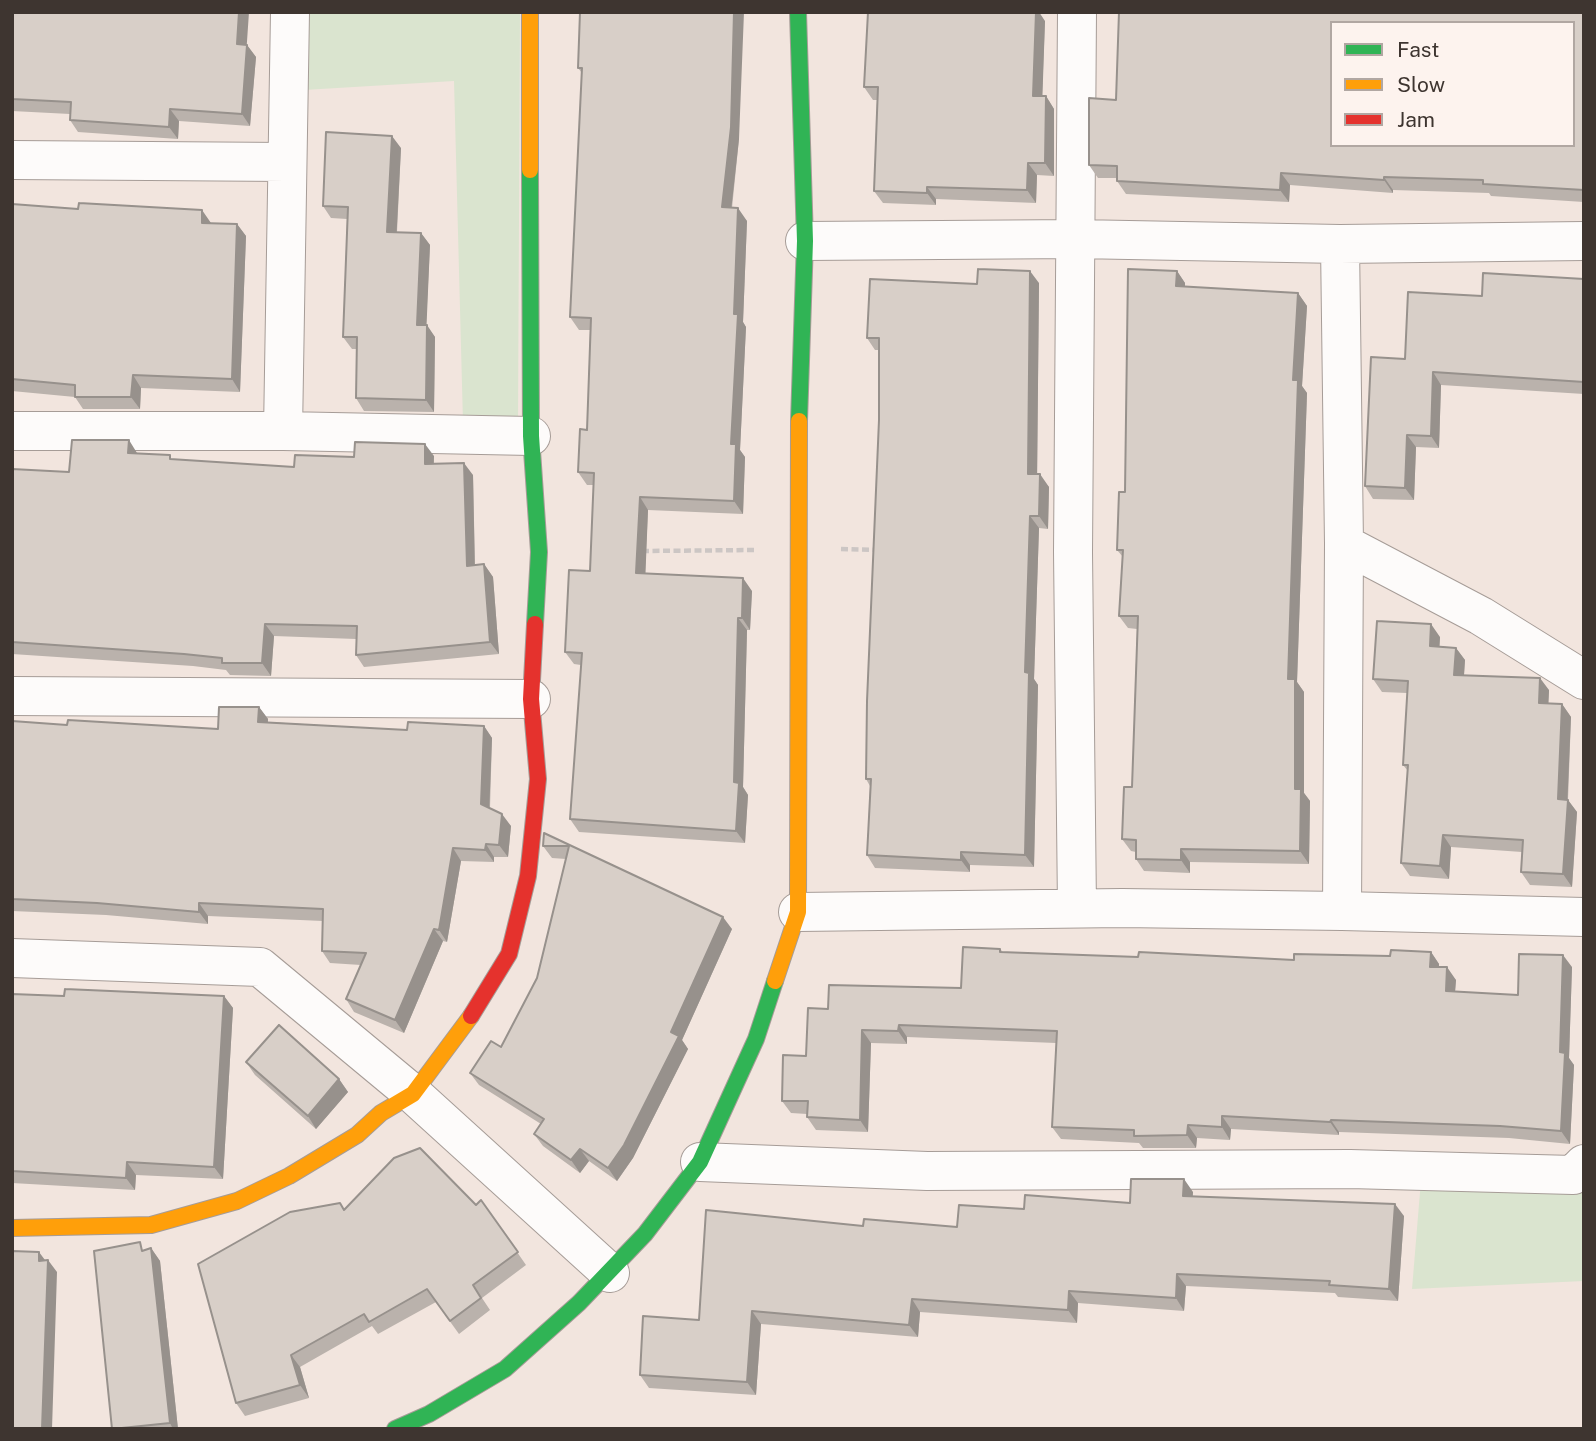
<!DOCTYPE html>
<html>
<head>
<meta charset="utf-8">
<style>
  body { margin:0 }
  #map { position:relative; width:1596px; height:1441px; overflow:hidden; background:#f2e5de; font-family:"Public Sans",sans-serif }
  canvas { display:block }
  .frame { position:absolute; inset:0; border:14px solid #3e3530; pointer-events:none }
  .legend { position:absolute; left:1330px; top:21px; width:245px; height:126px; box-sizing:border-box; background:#fdf3ee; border:2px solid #b1a7a2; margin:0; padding:9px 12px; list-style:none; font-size:21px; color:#3e3530 }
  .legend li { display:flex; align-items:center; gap:14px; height:35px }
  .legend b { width:35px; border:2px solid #b1a7a2 }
</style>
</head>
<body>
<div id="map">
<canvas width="1596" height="1441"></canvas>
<div class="frame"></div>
<ul class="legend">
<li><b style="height:9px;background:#30b455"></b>Fast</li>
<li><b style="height:9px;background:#ff9f0a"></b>Slow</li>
<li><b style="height:9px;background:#e5322d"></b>Jam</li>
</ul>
</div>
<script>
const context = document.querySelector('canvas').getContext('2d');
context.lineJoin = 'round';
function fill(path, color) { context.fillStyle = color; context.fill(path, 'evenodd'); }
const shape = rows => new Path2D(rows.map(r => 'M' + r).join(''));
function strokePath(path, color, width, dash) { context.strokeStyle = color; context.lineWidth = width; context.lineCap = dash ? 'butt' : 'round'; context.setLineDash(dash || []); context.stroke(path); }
fill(shape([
  [305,12,520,12,518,424,463,423,454,81,304,90],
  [1584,1177,1584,1281,1412,1289,1421,1180]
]), '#dae4cf');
const street = shape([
  [1077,12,1073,552,1077,908],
  [12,160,286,162],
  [805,241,1076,239,1340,244,1584,241],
  [1340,244,1344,544,1342,911,1584,917],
  [12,431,283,431,531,436],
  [283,431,290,12],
  [1344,544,1481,616,1584,680],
  [12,696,531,699],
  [798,912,1122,908,1342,911],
  [12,958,260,967,413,1094,610,1273],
  [700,1162,927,1171,1350,1169,1573,1175,1584,1164]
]);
const fast = shape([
  [798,12,805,241,799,421],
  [530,170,531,436,539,552,535,624],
  [395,1429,429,1414,505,1369,579,1303,645,1234,700,1162,756,1039,775,981]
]);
const slow = shape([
  [530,12,530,170],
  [775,981,798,912,799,421],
  [12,1228,151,1225,237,1201,289,1176,357,1135,381,1113,413,1094,471,1016]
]);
const jam = shape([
  [471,1016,509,954,528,876,538,779,531,699,535,624]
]);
strokePath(street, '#a69c97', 40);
strokePath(fast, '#a69c97', 18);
strokePath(slow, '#a69c97', 18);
strokePath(jam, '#a69c97', 18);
strokePath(shape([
  [841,549,878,550],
  [642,551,755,550]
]), '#ccc6c4', 4.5, [7, 3.5]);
strokePath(street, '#fdfbfa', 38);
strokePath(fast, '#30b455', 16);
strokePath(slow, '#ff9f0a', 16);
strokePath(jam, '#e5322d', 16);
fill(shape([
  [12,12,247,45,256,57,250,126,179,121,178,139,78,132,70,120,70,114,12,111],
  [580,12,739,139,732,208,747,221,743,322,746,327,740,450,745,457,743,514,648,510,645,573,752,591,750,630,747,630,743,787,748,795,745,843,579,832,570,819,581,665,574,664,565,652,590,571,594,485,587,485,578,472,587,430,590,330,579,330,570,317,582,73,578,68],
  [1584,12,1584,202,1491,196,1489,193,1393,190,1393,193,1290,185,1289,202,1126,194,1117,181,1117,178,1098,178,1089,165,1116,100],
  [1045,21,1042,96,1046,96,1054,109,1054,176,1037,175,1036,203,936,199,936,205,883,203,874,191,877,100,873,100,864,87],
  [401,148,397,232,421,233,430,245,426,325,435,337,434,412,364,411,356,398,357,349,352,349,343,337,347,219,331,218,323,206],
  [12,204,211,223,237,224,246,236,240,392,141,388,140,409,83,409,75,397,12,391],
  [1177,271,1185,283,1185,287,1298,293,1307,306,1302,386,1307,393,1297,682,1304,692,1304,793,1310,801,1309,864,1190,862,1190,873,1144,871,1136,859,1136,852,1131,851,1122,839,1132,787,1137,629,1128,628,1119,616,1123,557,1117,550,1125,492],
  [1584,279,1584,394,1441,385,1439,448,1416,447,1414,500,1373,499,1365,486,1405,359,1482,296],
  [1039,283,1037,474,1049,487,1048,529,1039,528,1034,679,1038,685,1034,867,970,865,970,872,875,868,867,855,870,786,866,779,879,420,879,350,875,350,867,338,977,284],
  [137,453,173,459,294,467,354,457,434,456,434,464,473,475,475,565,484,564,493,577,499,654,364,667,356,655,356,639,274,636,271,676,230,675,226,670,193,666,12,654,12,469,69,472],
  [1440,637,1439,646,1456,648,1465,660,1464,676,1549,690,1548,703,1562,704,1571,717,1568,800,1577,812,1572,887,1530,885,1521,872,1522,852,1451,847,1449,879,1410,876,1401,863,1408,771,1403,765,1407,693,1382,692,1373,679],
  [259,707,268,719,268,722,407,730,484,726,492,738,490,808,511,826,508,857,494,857,494,862,461,861,447,942,443,941,404,1033,354,1012,346,999,361,965,330,963,322,951,323,921,208,916,208,924,106,915,12,911,12,721,67,725,218,729],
  [544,833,732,929,682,1040,688,1049,633,1158,617,1181,589,1161,580,1173,543,1146,534,1134,541,1124,479,1085,470,1073,501,1047,537,978,566,859,552,858,543,846],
  [1000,949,1003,952,1138,957,1294,960,1390,956,1431,952,1439,964,1439,967,1456,980,1455,992,1518,995,1572,967,1569,1058,1574,1065,1570,1144,1509,1138,1339,1132,1339,1135,1231,1129,1230,1140,1197,1138,1196,1148,1143,1148,1139,1143,1061,1139,1052,1127,1056,1043,907,1037,907,1044,871,1043,868,1132,816,1130,807,1117,807,1114,791,1113,782,1101,806,1056,828,1009,961,988],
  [12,994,64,996,224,996,233,1008,223,1179,136,1175,135,1190,12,1183],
  [246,1062,339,1079,348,1092,316,1129,255,1075],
  [1193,1192,1192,1197,1404,1216,1398,1301,1338,1297,1335,1293,1186,1286,1184,1311,1078,1303,1077,1323,920,1312,918,1337,761,1324,756,1395,649,1388,640,1375,699,1320,863,1226,957,1227,1024,1209,1130,1203],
  [481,1200,526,1265,482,1298,490,1310,459,1334,436,1302,378,1334,372,1326,300,1367,309,1398,245,1416,236,1403,344,1209,476,1205],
  [151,1248,160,1261,178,1429,112,1429,145,1250]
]), '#bab2ac');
fill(shape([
  [239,12,249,12,246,56,237,44],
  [734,12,744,12,739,139,730,220,722,207],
  [1036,12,1039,12,1045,21,1042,108,1033,96],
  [247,45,256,57,250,126,242,114],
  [1046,96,1054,109,1054,176,1045,163],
  [170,109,179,121,178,139,169,127],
  [392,136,401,148,396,244,387,232],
  [1028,163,1037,175,1036,203,1027,190],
  [1281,173,1290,185,1289,202,1280,190],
  [1384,177,1393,190,1393,193,1384,180],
  [927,187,936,199,936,205,927,193],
  [738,208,747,221,743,322,746,327,740,450,745,457,743,514,734,501,731,444,734,314],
  [202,210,211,223,202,223],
  [237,224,246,236,240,392,232,379],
  [421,233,430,245,426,337,417,325],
  [1030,271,1039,283,1037,487,1028,474],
  [1177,271,1185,283,1185,299,1176,286],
  [1298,293,1307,306,1302,386,1307,393,1297,682,1304,692,1304,793,1310,801,1309,864,1300,851,1288,679,1293,380],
  [427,325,435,337,434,412,426,400],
  [1433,372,1441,385,1439,448,1431,436],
  [133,375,141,388,140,409,131,397],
  [1407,435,1416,447,1414,500,1405,488],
  [129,440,137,453,137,465,128,453],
  [425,444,434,456,433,476,425,464],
  [464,463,473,475,475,578,467,566],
  [1040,474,1049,487,1048,529,1039,516],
  [640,497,648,510,645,585,636,573],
  [1030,516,1039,528,1034,679,1038,685,1034,867,1025,855,1025,672],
  [484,564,493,577,499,654,490,642],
  [743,578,752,591,750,630,742,618],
  [738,618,747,630,743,787,748,795,745,843,736,831,734,782],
  [265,624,274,636,271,676,262,663],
  [1431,624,1440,637,1439,658,1430,646],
  [1456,648,1465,660,1463,688,1454,675],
  [1540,678,1549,690,1548,716,1539,703],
  [1562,704,1571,717,1567,810,1568,800,1577,812,1572,887,1563,874,1558,799],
  [259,707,268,719,267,734,258,722],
  [484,726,492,738,489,816,481,804],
  [502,814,511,826,508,857,499,845],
  [1443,835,1451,847,1449,879,1440,866],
  [486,844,494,857,494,862,485,850],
  [453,848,461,861,447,942,439,930],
  [1181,849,1190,862,1190,873,1181,860],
  [961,852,970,865,970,872,961,860],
  [199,903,208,916,208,924,199,912],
  [723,917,732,929,682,1040,688,1049,633,1158,617,1181,608,1168],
  [434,929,443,941,404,1033,395,1020],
  [1431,952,1439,964,1438,979,1430,967],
  [1563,955,1572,967,1569,1058,1574,1065,1570,1144,1561,1131,1560,1052],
  [1447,967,1456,980,1454,1004,1446,991],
  [224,996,233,1008,223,1179,214,1167],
  [899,1025,907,1037,907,1044,898,1031],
  [862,1030,871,1043,868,1132,860,1120],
  [339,1079,348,1092,316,1129,308,1116],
  [1222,1116,1231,1129,1230,1140,1222,1127],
  [1331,1120,1339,1132,1339,1135,1330,1122],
  [1188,1125,1197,1138,1196,1148,1187,1135],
  [580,1149,589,1161,580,1173,571,1160],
  [127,1162,136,1175,135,1190,126,1178],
  [1184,1179,1193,1192,1192,1209,1183,1196],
  [1395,1204,1404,1216,1398,1301,1389,1289],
  [151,1248,160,1261,178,1429,173,1429,170,1423],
  [39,1252,48,1264,48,1260,57,1272,52,1429,42,1429],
  [1177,1274,1186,1286,1184,1311,1176,1298],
  [1069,1291,1078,1303,1077,1323,1068,1310],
  [912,1299,920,1312,918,1337,909,1325],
  [752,1311,761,1324,756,1395,747,1382],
  [291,1355,300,1367,309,1398,300,1385]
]), '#97918c');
const building = shape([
  [12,12,239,12,237,44,247,45,242,114,170,109,169,127,70,120,71,102,12,99,12,12],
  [580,12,734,12,731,127,722,207,738,208,734,314,738,314,731,444,736,444,734,501,640,497,636,573,743,578,742,618,738,618,734,782,739,783,736,831,570,819,582,653,565,652,569,570,590,571,594,473,578,472,580,429,587,430,591,318,570,317,582,68,578,68,580,12],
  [868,12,1036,12,1033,96,1046,96,1045,163,1028,163,1027,190,927,187,927,193,874,191,878,87,864,87,868,12],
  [1119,12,1584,12,1584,190,1483,184,1483,180,1384,177,1384,180,1281,173,1280,190,1117,181,1117,166,1089,165,1089,98,1116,100,1119,12],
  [1332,23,1573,23,1573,145,1332,145,1332,23],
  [326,132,392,136,387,232,421,233,417,325,427,325,426,400,356,398,357,337,343,337,348,207,323,206,326,132],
  [79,203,202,210,202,223,237,224,232,379,133,375,131,397,75,397,75,385,12,379,12,204,78,209,79,203],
  [978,269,1030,271,1028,474,1040,474,1039,516,1030,516,1025,672,1029,673,1025,855,961,852,961,860,867,855,871,779,866,779,867,701,879,420,879,338,867,338,870,279,977,284,978,269],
  [1128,269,1177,271,1176,286,1298,293,1293,380,1298,380,1288,679,1295,679,1295,789,1301,789,1300,851,1181,849,1181,860,1136,859,1136,840,1122,839,1124,787,1132,787,1138,616,1119,616,1123,550,1117,550,1119,492,1125,492,1128,269],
  [1483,273,1584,279,1584,382,1433,372,1431,436,1407,435,1405,488,1365,486,1371,357,1405,359,1408,292,1482,296,1483,273],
  [72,440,129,440,128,453,170,455,170,459,294,467,295,455,354,457,355,442,425,444,425,464,464,463,467,566,484,564,490,642,356,655,357,626,265,624,262,663,222,663,222,658,184,654,12,642,12,469,69,472,72,440],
  [1377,621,1431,624,1430,646,1456,648,1454,675,1540,678,1539,703,1562,704,1558,799,1568,800,1563,874,1521,872,1523,840,1443,835,1440,866,1401,863,1408,765,1403,765,1408,681,1373,679,1377,621],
  [219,707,259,707,258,722,407,730,408,722,484,726,481,804,502,814,499,845,486,844,485,850,453,848,439,930,434,929,395,1020,346,999,366,953,322,951,323,909,199,903,199,912,97,903,12,899,12,721,67,725,68,720,218,729,219,707],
  [544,833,723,917,671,1032,679,1036,624,1145,608,1168,580,1149,571,1160,534,1134,544,1119,470,1073,491,1041,501,1047,537,978,569,846,543,846,544,833],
  [963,947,1000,949,1000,952,1138,957,1139,952,1294,960,1294,954,1390,956,1391,950,1431,952,1430,967,1447,967,1446,991,1518,995,1519,954,1563,955,1560,1052,1565,1053,1561,1131,1500,1126,1331,1120,1330,1122,1222,1116,1222,1127,1188,1125,1187,1135,1134,1136,1134,1130,1052,1127,1057,1031,899,1025,898,1031,862,1030,860,1120,807,1117,808,1101,782,1101,783,1055,806,1056,808,1008,828,1009,829,985,961,988,963,947],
  [65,989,224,996,214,1167,127,1162,126,1178,12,1171,12,994,64,996,65,989],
  [279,1025,339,1079,308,1116,246,1062,279,1025],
  [420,1148,476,1205,481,1200,518,1252,473,1285,481,1298,450,1321,427,1289,369,1322,364,1314,291,1355,300,1385,236,1403,198,1264,290,1212,340,1203,344,1210,394,1158,420,1148],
  [1131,1179,1184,1179,1183,1196,1395,1204,1389,1289,1329,1285,1330,1281,1177,1274,1176,1298,1069,1291,1068,1310,912,1299,909,1325,752,1311,747,1382,640,1375,643,1316,699,1320,706,1210,863,1226,864,1219,957,1227,959,1205,1024,1209,1025,1195,1130,1203,1131,1179],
  [140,1242,142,1251,151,1248,170,1423,112,1429,94,1251,140,1242],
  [12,1251,39,1252,39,1261,48,1260,42,1429,12,1429,12,1251]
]);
fill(building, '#d8cfc8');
strokePath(building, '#97918c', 2);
</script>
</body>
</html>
